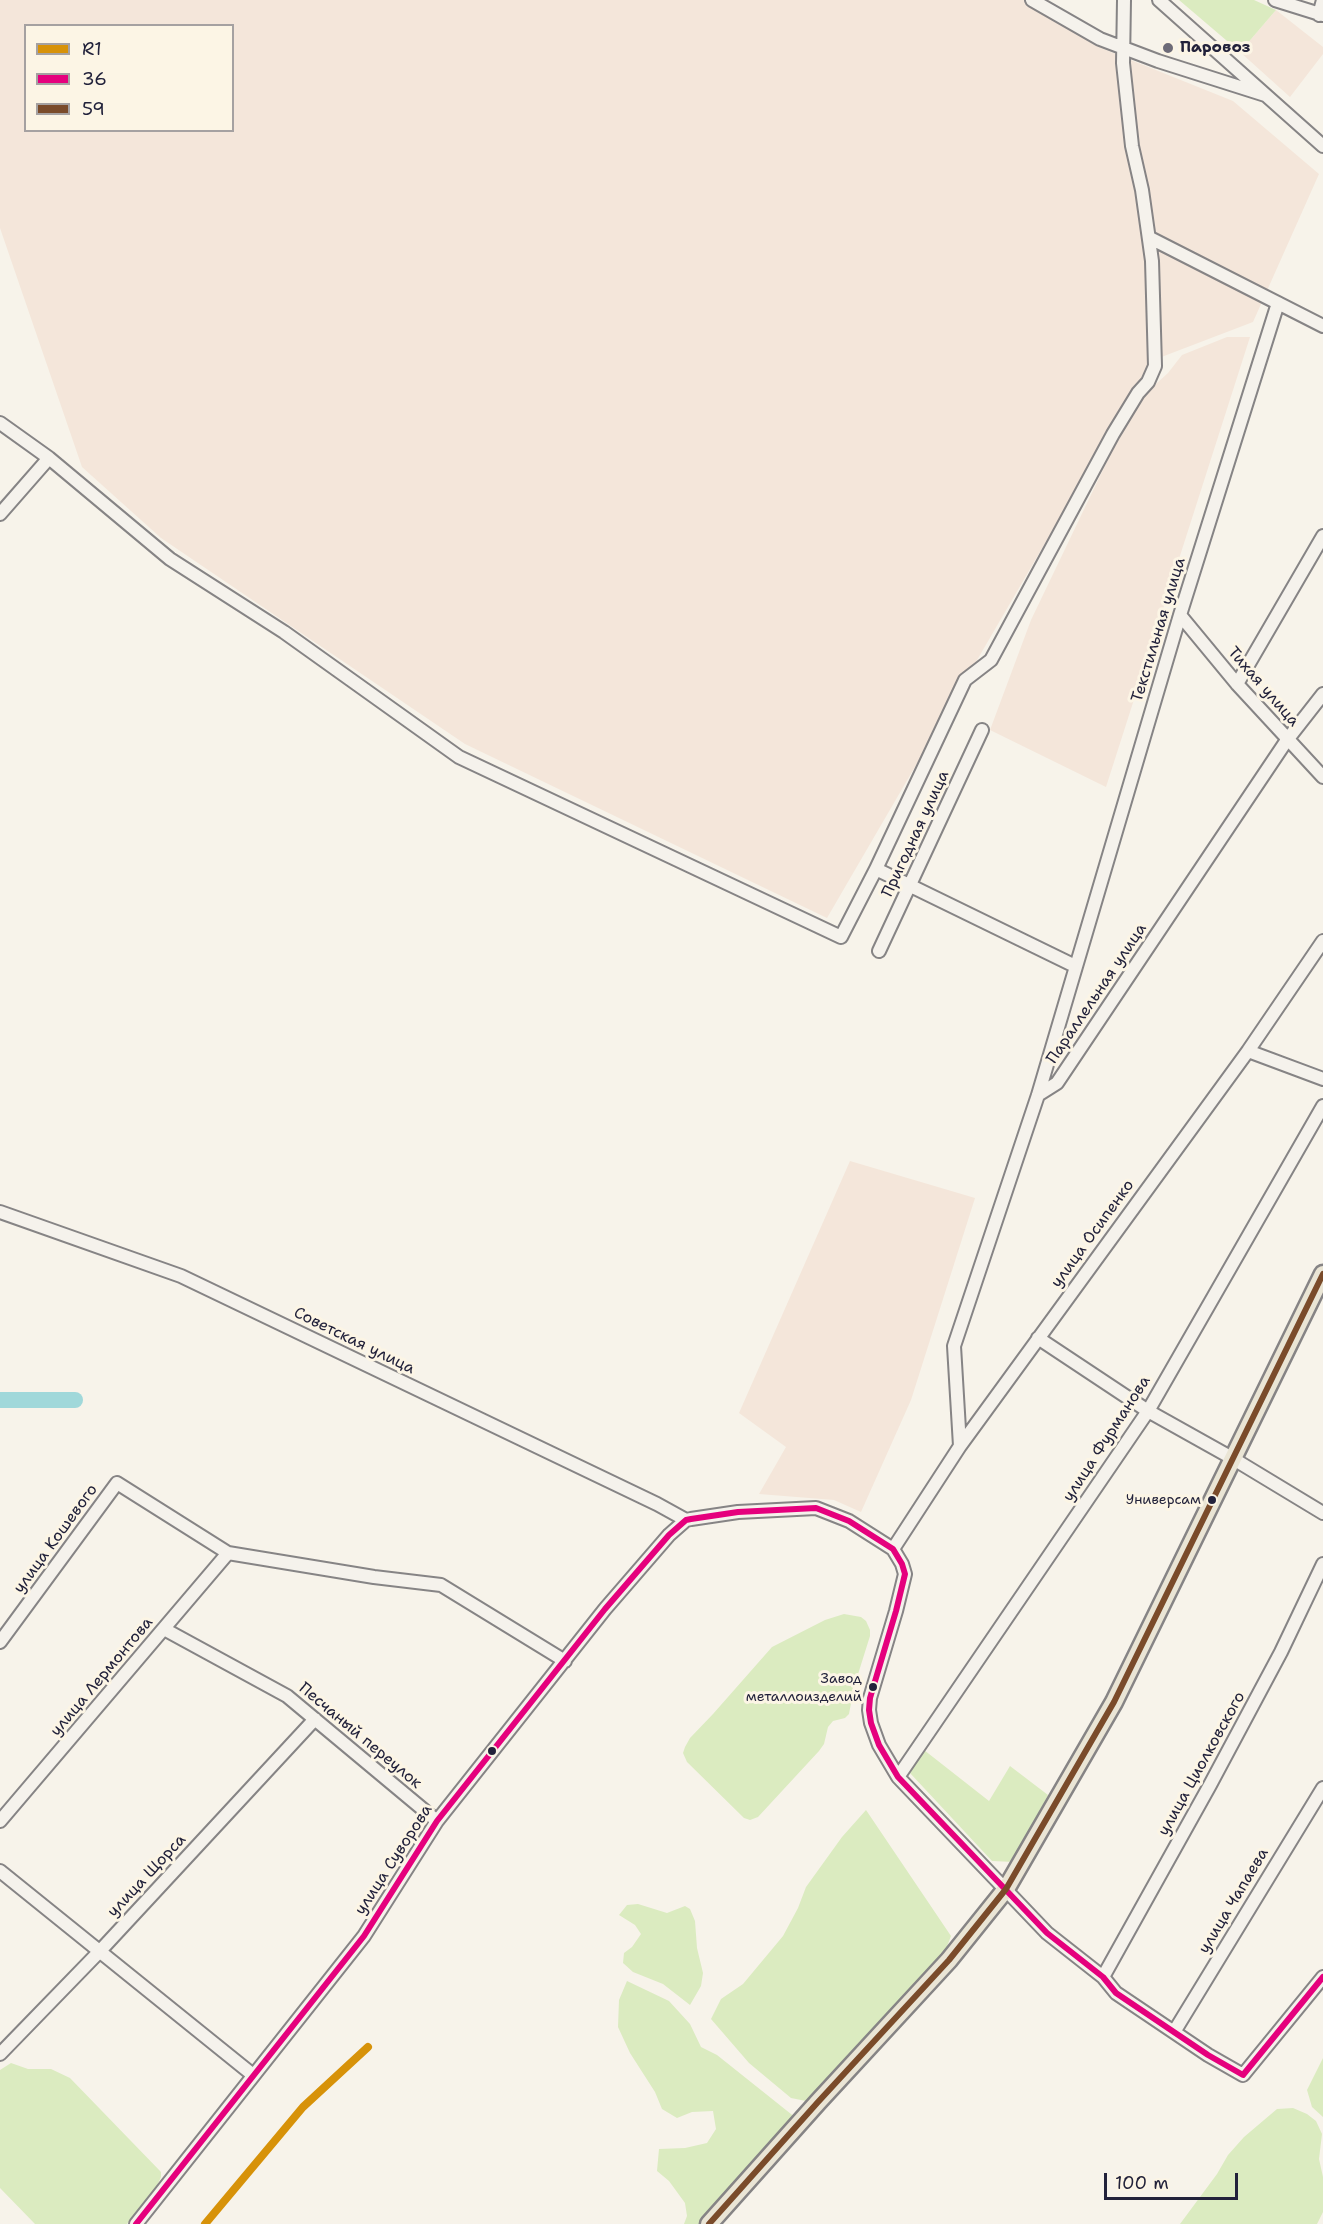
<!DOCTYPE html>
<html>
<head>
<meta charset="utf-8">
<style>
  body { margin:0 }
  #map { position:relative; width:1323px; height:2224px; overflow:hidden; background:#f7f3ea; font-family:"Shantell Sans",sans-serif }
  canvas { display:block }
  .legend { position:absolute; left:24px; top:24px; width:210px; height:108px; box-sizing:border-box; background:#fcf5e5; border:2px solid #a5a1a1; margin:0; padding:8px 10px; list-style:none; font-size:18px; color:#22223b }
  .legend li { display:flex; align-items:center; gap:12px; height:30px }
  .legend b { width:30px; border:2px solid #a5a1a1 }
  .scale { position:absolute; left:1104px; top:2173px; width:134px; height:27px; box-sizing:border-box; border:3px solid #22223b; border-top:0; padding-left:8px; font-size:18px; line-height:21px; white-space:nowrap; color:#22223b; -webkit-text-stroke:4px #fcf5e5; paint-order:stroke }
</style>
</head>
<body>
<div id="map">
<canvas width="1323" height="2224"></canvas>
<ul class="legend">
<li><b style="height:8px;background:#d79209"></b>R1</li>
<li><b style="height:8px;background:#e5007d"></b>36</li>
<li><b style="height:8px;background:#7a4b2a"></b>59</li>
</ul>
<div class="scale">100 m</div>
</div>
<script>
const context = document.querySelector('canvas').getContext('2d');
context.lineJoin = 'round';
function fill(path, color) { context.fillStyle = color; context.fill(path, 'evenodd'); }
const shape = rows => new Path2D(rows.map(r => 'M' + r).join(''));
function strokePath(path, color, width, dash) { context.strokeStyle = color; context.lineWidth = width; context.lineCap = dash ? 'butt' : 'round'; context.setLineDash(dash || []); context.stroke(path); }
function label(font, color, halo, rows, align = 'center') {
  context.font = font + ' "Shantell Sans",sans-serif'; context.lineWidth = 6; context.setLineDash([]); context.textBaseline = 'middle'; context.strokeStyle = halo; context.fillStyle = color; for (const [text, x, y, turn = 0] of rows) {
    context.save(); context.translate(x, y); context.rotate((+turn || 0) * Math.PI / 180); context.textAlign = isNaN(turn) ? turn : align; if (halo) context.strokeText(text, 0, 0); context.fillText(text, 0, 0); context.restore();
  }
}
fill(shape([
  [0,0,1026,0,1096,46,1233,101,1319,174,1253,322,1151,361,827,918,465,744,161,538,82,467,0,228],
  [26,26,232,26,232,130,26,130],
  [1276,10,1323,47,1323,54,1290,97,1240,52],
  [1227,337,1250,337,1106,787,990,730,1031,620,1135,403,1168,373,1182,355],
  [850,1161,975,1198,911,1400,861,1512,834,1500,759,1494,786,1447,739,1413]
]), '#f4e6da');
fill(shape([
  [1179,0,1254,0,1276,10,1240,52],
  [844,1614,861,1617,866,1621,870,1630,870,1636,854,1687,849,1714,845,1718,833,1721,828,1727,824,1744,819,1751,758,1817,750,1820,744,1818,687,1762,683,1753,685,1747,690,1738,713,1714,772,1647,825,1620],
  [924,1750,989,1801,1010,1766,1048,1795,1014,1862,992,1861,910,1773],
  [866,1810,951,1936,946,1949,811,2102,791,2098,749,2063,711,2019,721,1999,743,1984,783,1936,798,1908,806,1887,842,1837],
  [638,1904,667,1913,685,1906,690,1909,695,1921,697,1948,703,1973,701,1986,690,2005,663,1984,633,1972,623,1963,624,1953,632,1947,641,1934,635,1925,619,1915,627,1905],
  [627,1981,669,2001,690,2024,701,2047,717,2055,796,2118,703,2224,684,2224,687,2216,685,2203,669,2181,657,2171,659,2149,685,2148,707,2143,716,2129,713,2111,692,2112,677,2118,662,2109,655,2092,630,2053,618,2027,619,2000],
  [1323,2058,1323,2117,1312,2107,1307,2090],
  [11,2063,28,2069,51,2069,70,2078,161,2172,161,2177,156,2188,127,2224,35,2224,0,2188,0,2070],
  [1293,2108,1307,2114,1316,2121,1322,2134,1319,2159,1323,2177,1323,2212,1317,2224,1180,2224,1217,2174,1228,2155,1244,2137,1277,2109]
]), '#dbebc0');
strokePath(shape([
  [0,1400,75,1400]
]), '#a0d8da', 16);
const minor = shape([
  [1032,0,1100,39,1158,61,1265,95],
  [1159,0,1323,146],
  [1275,0,1323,15],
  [1319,15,1323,0],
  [1150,238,1323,326],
  [0,423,49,458,170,559,284,632,459,757,841,937,876,869,965,680,991,660,1113,434,1138,393,1148,382,1155,366,1152,261,1142,190,1132,146,1123,63,1124,0],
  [0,514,49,458],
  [1180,615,1237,684,1323,777],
  [1237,684,1323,536],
  [876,869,1075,966],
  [879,951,982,730],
  [1248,1051,1323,1079],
  [1038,1095,1057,1083,1287,740,1323,694],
  [0,1212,181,1276,657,1504,686,1520],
  [1038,1338,1148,1411,1232,1458,1323,1513],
  [960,1446,954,1346,1038,1095,1180,615,1278,303],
  [893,1549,960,1446,1248,1051,1323,941],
  [164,1629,287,1696,437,1821],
  [0,1642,117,1483,228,1553,374,1577,441,1585,565,1661],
  [898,1777,1148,1411,1323,1106],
  [0,1821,228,1553],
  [0,1871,253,2075],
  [1103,1977,1210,1785,1281,1652,1323,1564],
  [1174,2032,1323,1788],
  [0,2054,99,1952,315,1719],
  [136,2224,364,1936,437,1821,605,1609,669,1535,686,1520,691,1519,738,1512,816,1508,849,1521,893,1549,902,1564,905,1574,896,1611,870,1698,869,1710,871,1723,879,1745,898,1777,1047,1933,1103,1977,1116,1993,1208,2055,1243,2075,1323,1977]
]);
const major = shape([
  [709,2224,818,2102,949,1960,1006,1889,1114,1702,1323,1274]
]);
strokePath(minor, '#868485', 16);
strokePath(major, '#868485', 21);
strokePath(minor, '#f5f2ec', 12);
strokePath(major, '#eae5d5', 16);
strokePath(shape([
  [136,2224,364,1936,437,1821,605,1609,669,1535,686,1520,691,1519,738,1512,816,1508,849,1521,893,1549,902,1564,905,1574,896,1611,870,1698,869,1710,871,1723,879,1745,898,1777,1047,1933,1103,1977,1116,1993,1208,2055,1243,2075,1323,1977]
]), '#e5007d', 6);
strokePath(shape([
  [709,2224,818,2102,949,1960,1006,1889,1114,1702,1323,1274]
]), '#7a4b2a', 6);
strokePath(shape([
  [205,2224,303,2107,368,2047]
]), '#d79209', 8);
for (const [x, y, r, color] of [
  [1168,48,6,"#6d6b78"],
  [1212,1500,5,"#22223b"],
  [873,1687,5,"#22223b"],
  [492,1751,5,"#22223b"]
]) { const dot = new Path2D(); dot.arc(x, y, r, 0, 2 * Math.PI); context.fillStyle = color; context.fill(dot); strokePath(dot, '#fcf5e5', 2); }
label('14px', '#22223b', '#fcf5e5', [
  ["Универсам",1201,1500],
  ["Завод",862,1679],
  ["металлоизделий",862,1697]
], 'right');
label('bold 16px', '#22223b', '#fcf5e5', [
  ["Паровоз",1180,48]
], 'left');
label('16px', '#22223b', '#fcf5e5', [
  ["Текстильная улица",1159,630,-73],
  ["Тихая улица",1263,687,49],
  ["Пригодная улица",916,834,-65],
  ["Параллельная улица",1097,994,-56],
  ["улица Осипенко",1093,1234,-54],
  ["Советская улица",354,1341,26],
  ["улица Фурманова",1107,1439,-57],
  ["улица Кошевого",56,1539,-54],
  ["улица Лермонтова",102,1677,-50],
  ["Песчаный переулок",360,1736,40],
  ["улица Циолковского",1202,1764,-61],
  ["улица Суворова",394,1860,-57],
  ["улица Щорса",147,1876,-47],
  ["улица Чапаева",1234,1901,-59]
]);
</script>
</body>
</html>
